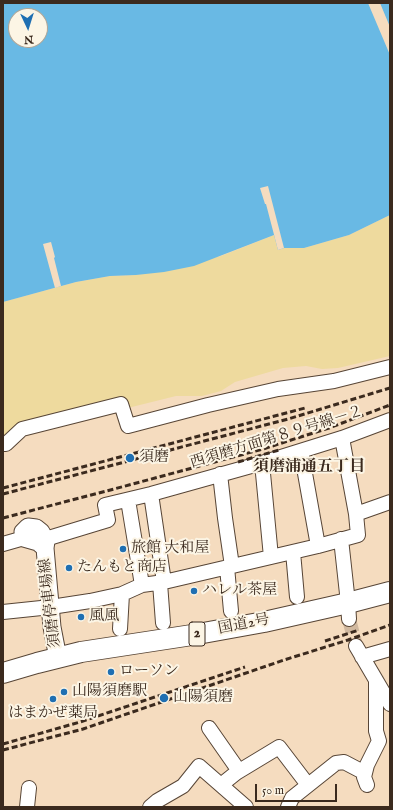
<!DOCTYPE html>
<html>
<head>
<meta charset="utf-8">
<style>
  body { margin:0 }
  #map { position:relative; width:393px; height:810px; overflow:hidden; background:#f5dcbf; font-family:"IM FELL English",serif }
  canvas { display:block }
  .frame { position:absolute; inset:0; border:4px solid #3b2a1e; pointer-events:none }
  .north { position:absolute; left:8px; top:8px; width:40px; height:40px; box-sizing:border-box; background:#fcf5e5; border:1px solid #afa495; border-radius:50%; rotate:176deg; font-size:11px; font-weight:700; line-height:16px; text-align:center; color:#3b2a1e }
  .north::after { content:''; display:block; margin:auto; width:14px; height:18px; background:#1f6fb2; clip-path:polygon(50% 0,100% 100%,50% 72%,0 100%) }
  .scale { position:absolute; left:255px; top:784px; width:82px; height:18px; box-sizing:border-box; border:2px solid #3b2a1e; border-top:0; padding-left:5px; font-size:12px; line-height:14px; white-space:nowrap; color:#3b2a1e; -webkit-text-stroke:3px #fcf5e5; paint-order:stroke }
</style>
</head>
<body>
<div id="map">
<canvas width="393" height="810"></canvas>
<div class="frame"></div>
<div class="north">N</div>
<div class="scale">50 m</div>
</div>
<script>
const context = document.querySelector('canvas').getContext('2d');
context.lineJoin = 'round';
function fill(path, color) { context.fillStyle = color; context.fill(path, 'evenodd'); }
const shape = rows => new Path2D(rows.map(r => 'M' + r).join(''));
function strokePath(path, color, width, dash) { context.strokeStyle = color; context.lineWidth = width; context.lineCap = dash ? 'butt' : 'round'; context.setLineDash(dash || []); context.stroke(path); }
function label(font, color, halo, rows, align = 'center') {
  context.font = font + ' "IM FELL English","Noto Serif JP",serif'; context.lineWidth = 4; context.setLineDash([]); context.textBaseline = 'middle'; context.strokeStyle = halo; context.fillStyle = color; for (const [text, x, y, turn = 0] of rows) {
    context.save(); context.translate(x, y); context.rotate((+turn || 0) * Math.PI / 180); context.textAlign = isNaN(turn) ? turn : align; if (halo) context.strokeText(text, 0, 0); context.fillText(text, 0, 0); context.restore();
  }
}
fill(shape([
  [390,215,390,356,338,368,322,369,306,366,283,368,235,382,221,391,202,396,176,396,3,439,3,302,76,282,110,276,136,275,221,256,274,235,284,248,304,248,349,235]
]), '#eeda9e');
fill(shape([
  [3,3,390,3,390,215,349,235,304,248,284,248,278,250,274,235,194,266,164,272,136,275,110,276,76,282,3,302],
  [16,16,40,16,40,40,16,40]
]), '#69b9e4');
fill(shape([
  [368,3,380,3,390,27,390,55],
  [268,186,284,248,278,250,266,204,265,204,260,188],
  [51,242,55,257,54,258,61,286,55,288,43,244]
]), '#f5dcbf');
strokePath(shape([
  [349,619,356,646]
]), '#d0b89f', 14, [14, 7]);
const minor = shape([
  [342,438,356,514],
  [3,444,6,444,22,429,121,404,128,426,208,405,278,389,334,381,390,367],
  [301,451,318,546],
  [262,463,271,557],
  [220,474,225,518,232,566],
  [151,494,164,582],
  [128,500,142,585],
  [52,537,108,520,105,505,151,494,262,463,342,438,390,420],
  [341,539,348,603,349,619],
  [3,544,24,538],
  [293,552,297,597],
  [227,567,231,611],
  [160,583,163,623],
  [3,612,51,607,90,601,122,594,142,585,164,582,318,546,358,535,356,514,390,502],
  [120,629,122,594],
  [356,646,390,704],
  [362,657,390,649],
  [209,728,239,771],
  [221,785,236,773,279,747,308,785],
  [367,785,364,777,367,765,379,741,376,731,376,680],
  [27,807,29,788],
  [150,807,157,801,183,786,199,766,246,807],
  [288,807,292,798,336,763,344,762,365,773]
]);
const major = shape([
  [45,548,38,542,24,538,23,532,28,527,36,528,41,532,46,541,45,548,52,627,58,658]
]);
const highway = shape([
  [3,673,37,663,81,652,192,635,264,622,348,603,390,592]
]);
strokePath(minor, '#574536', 16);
strokePath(major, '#574536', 19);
strokePath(highway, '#574536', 22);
strokePath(minor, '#fff', 14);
strokePath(major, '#fff', 17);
strokePath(highway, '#fff', 20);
strokePath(shape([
  [238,462,279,450],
  [3,488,305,408],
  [3,494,288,419,390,388],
  [3,518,114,489,263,449,329,428,390,405],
  [325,641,359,630],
  [3,744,80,722,245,667],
  [3,750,83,729,284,660,348,640,390,625]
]), '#3b2a1e', 3, [6, 3]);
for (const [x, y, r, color] of [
  [130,458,5,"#1f6fb2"],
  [123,549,4,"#1f6fb2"],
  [69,568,4,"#1f6fb2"],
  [194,591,4,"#1f6fb2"],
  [81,617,4,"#1f6fb2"],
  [111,672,4,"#1f6fb2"],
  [64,692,4,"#1f6fb2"],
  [164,698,5,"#1f6fb2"],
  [53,699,4,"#1f6fb2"]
]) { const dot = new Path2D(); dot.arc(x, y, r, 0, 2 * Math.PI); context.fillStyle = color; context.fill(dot); strokePath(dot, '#fcf5e5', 1.5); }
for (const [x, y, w] of [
  [197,634,16]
]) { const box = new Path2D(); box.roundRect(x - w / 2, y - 12, w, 24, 3); context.fillStyle = '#fcf5e5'; context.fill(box); strokePath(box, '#3b2a1e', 1); }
label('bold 14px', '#3b2a1e', null, [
  ["2",197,634]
]);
label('15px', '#3b2a1e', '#fcf5e5', [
  ["西須磨方面第８９号線－２",277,438,-17],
  ["須磨停車場線",51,603,-97],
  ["国道2号",244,625,-11]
]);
label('15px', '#3b2a1e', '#fcf5e5', [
  ["須磨",139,458],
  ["旅館 大和屋",131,549],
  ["たんもと商店",77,568],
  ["ハレル茶屋",202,591],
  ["風風",89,617],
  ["ローソン",119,672],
  ["山陽須磨駅",72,692],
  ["山陽須磨",173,698],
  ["はまかぜ薬局",53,714,"center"]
], 'left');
label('bold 16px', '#3b2a1e', '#fcf5e5', [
  ["須磨浦通五丁目",309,468]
]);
</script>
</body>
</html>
